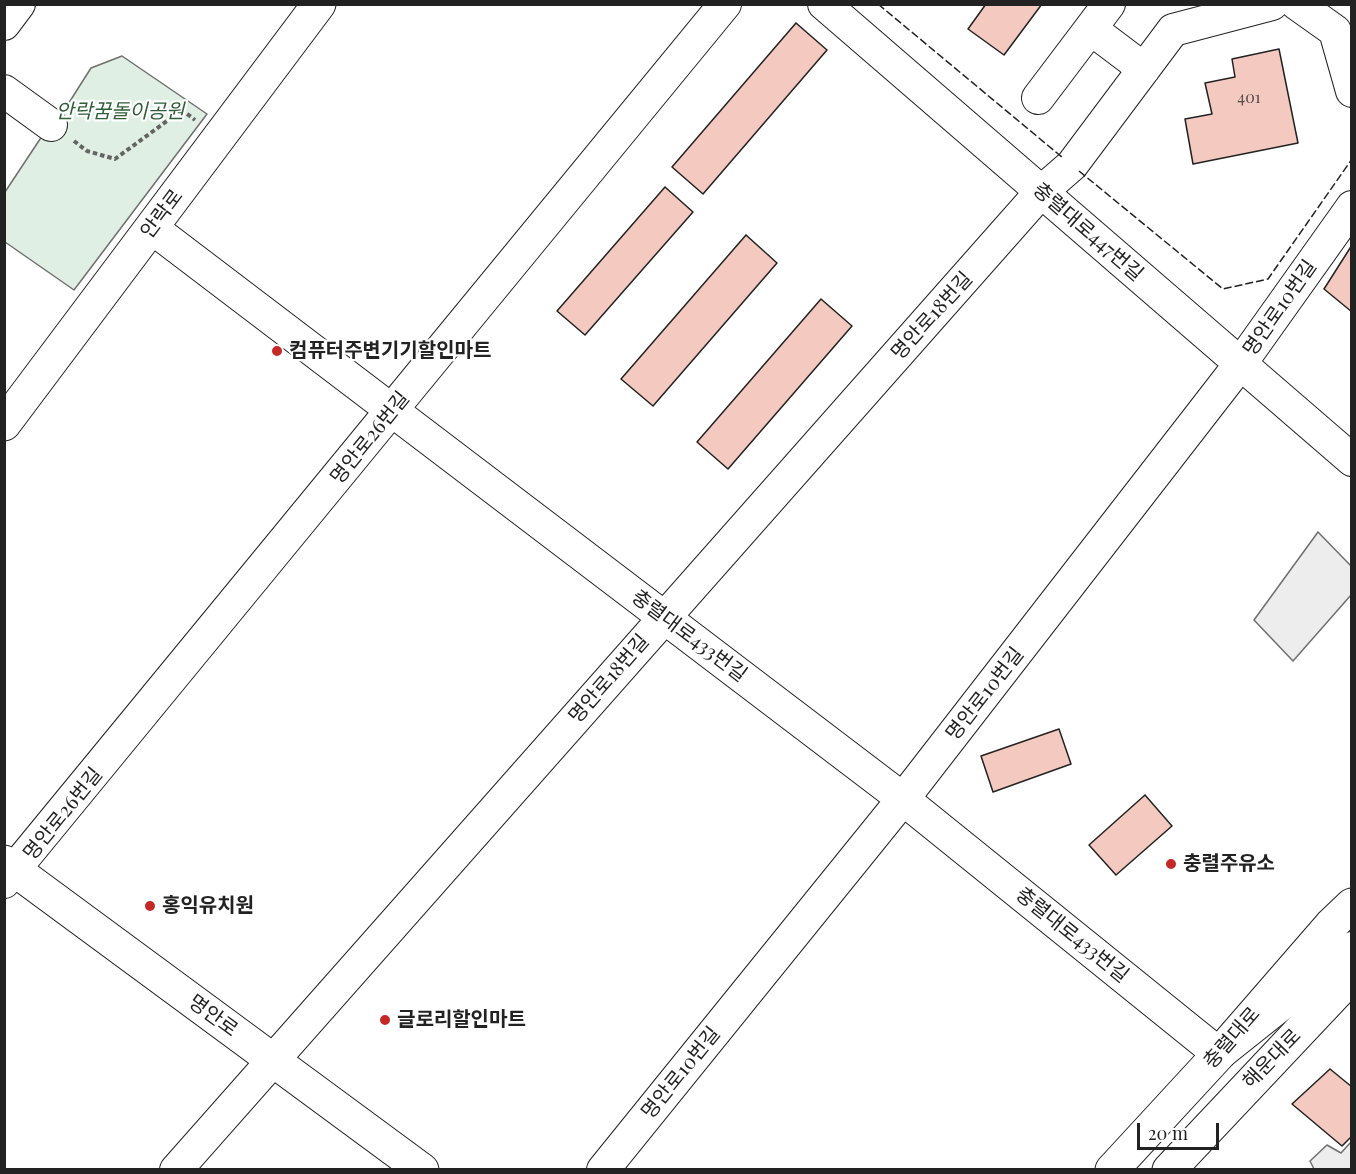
<!DOCTYPE html>
<html>
<head>
<meta charset="utf-8">
<style>
  body { margin:0 }
  #map { position:relative; width:1356px; height:1174px; overflow:hidden; background:#fff; font-family:"Playfair Display",serif }
  canvas { display:block }
  .frame { position:absolute; inset:0; border:6px solid #222; pointer-events:none }
  .scale { position:absolute; left:1137px; top:1123px; width:82px; height:27px; box-sizing:border-box; border:3px solid #222; border-top:0; padding-left:8px; font-size:18px; line-height:21px; white-space:nowrap; color:#222; -webkit-text-stroke:4px #fff; paint-order:stroke }
</style>
</head>
<body>
<div id="map">
<canvas width="1356" height="1174"></canvas>
<div class="frame"></div>
<div class="scale">20 m</div>
</div>
<script>
const context = document.querySelector('canvas').getContext('2d');
context.lineJoin = 'round';
function fill(path, color) { context.fillStyle = color; context.fill(path, 'evenodd'); }
const shape = rows => new Path2D(rows.map(r => 'M' + r).join(''));
function strokePath(path, color, width, dash) { context.strokeStyle = color; context.lineWidth = width; context.lineCap = dash ? 'butt' : 'round'; context.setLineDash(dash || []); context.stroke(path); }
function label(font, color, halo, rows, align = 'center') {
  context.font = font + ' "Playfair Display","Noto Sans KR",serif'; context.lineWidth = 4.5; context.setLineDash([]); context.textBaseline = 'middle'; context.strokeStyle = halo; context.fillStyle = color; for (const [text, x, y, turn = 0] of rows) {
    context.save(); context.translate(x, y); context.rotate((+turn || 0) * Math.PI / 180); context.textAlign = isNaN(turn) ? turn : align; if (halo) context.strokeText(text, 0, 0); context.fillText(text, 0, 0); context.restore();
  }
}
const green = shape([
  [122,56,207,114,74,290,5,242,5,192,48,127,58,120,91,68,122,56]
]);
fill(green, '#e0efe3');
strokePath(green, '#6f6f6f', 1.5);
const parking = shape([
  [1318,532,1351,566,1351,595,1293,661,1254,620,1318,532],
  [1351,1142,1351,1169,1314,1169,1310,1161,1327,1145,1341,1153,1351,1142]
]);
fill(parking, '#ededed');
strokePath(parking, '#6f6f6f', 1.5);
const building = shape([
  [986,4,1042,4,1004,55,968,29,986,4],
  [796,23,827,50,703,194,672,167,796,23],
  [1279,49,1298,143,1193,164,1185,119,1212,114,1205,83,1235,77,1232,59,1279,49],
  [665,187,693,212,585,335,557,311,665,187],
  [746,235,777,263,653,406,621,379,746,235],
  [1352,245,1352,312,1324,289,1352,245],
  [821,299,852,326,728,469,697,442,821,299],
  [1059,729,1071,764,993,792,981,756,1059,729],
  [1145,795,1172,826,1116,875,1089,845,1145,795],
  [1330,1069,1352,1087,1352,1136,1342,1146,1292,1104,1330,1069]
]);
fill(building, '#f3c9c0');
strokePath(building, '#222', 1.5);
const minor = shape([
  [824,4,1352,460],
  [1297,4,1335,31,1352,91],
  [4,24,19,4],
  [1091,29,1144,69],
  [4,91,51,125],
  [1038,98,1109,4],
  [152,228,903,799,1219,1054,1352,948],
  [4,882,725,4],
  [176,1170,1041,192,1072,165,1173,30,1272,4],
  [603,1170,903,799,1241,363,1352,207]
]);
const major = shape([
  [4,424,319,4],
  [4,862,422,1170],
  [1112,1170,1219,1054,1331,925,1352,905],
  [1169,1170,1352,976]
]);
strokePath(minor, '#222', 34);
strokePath(major, '#222', 35);
strokePath(shape([
  [74,141,87,151,115,159,182,110,195,120]
]), '#646464', 4, [4.5, 3]);
strokePath(minor, '#fff', 32);
strokePath(major, '#fff', 33);
strokePath(shape([
  [878,4,1063,158],
  [1079,171,1223,289,1268,279,1352,159]
]), '#222', 1.5, [8, 3]);
for (const [x, y, r, color] of [
  [277,351,6,"#c62828"],
  [1171,864,6,"#c62828"],
  [150,906,6,"#c62828"],
  [385,1020,6,"#c62828"]
]) { const dot = new Path2D(); dot.arc(x, y, r, 0, 2 * Math.PI); context.fillStyle = color; context.fill(dot); strokePath(dot, '#fff', 2); }
label('16px', '#564c4a', null, [
  ["401",1249,98]
]);
label('italic 20px', '#2f5e38', '#fff', [
  ["안락꿈돌이공원",120,112]
]);
label('20px', '#222', '#fff', [
  ["안락로",162,214,-53],
  ["충렬대로447번길",1088,232,41],
  ["명안로10번길",1280,308,-55],
  ["명안로18번길",932,316,-48],
  ["명안로26번길",370,438,-51],
  ["충렬대로433번길",689,636,37],
  ["명안로18번길",609,679,-49],
  ["명안로10번길",985,694,-52],
  ["명안로26번길",63,814,-51],
  ["충렬대로433번길",1072,935,39],
  ["명안로",213,1016,36],
  ["충렬대로",1232,1038,-49],
  ["해운대로",1272,1059,-46],
  ["명안로10번길",681,1073,-51]
]);
label('bold 20px', '#222', '#fff', [
  ["컴퓨터주변기기할인마트",289,351],
  ["충렬주유소",1183,864],
  ["홍익유치원",162,906],
  ["글로리할인마트",397,1020]
], 'left');
</script>
</body>
</html>
